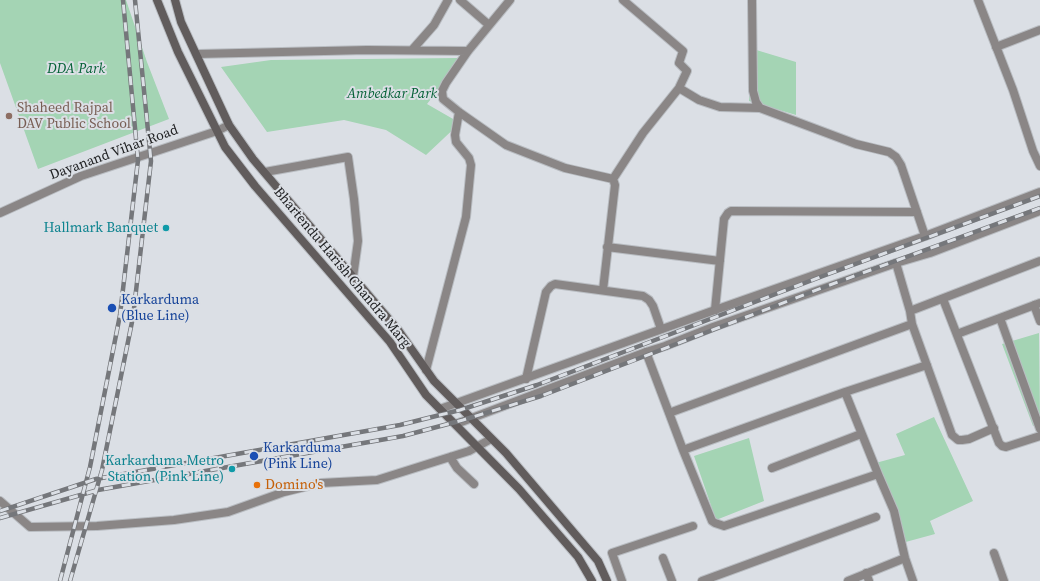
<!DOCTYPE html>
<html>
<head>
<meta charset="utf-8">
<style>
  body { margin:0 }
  canvas { display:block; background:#dbdfe5 }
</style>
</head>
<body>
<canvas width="1040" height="581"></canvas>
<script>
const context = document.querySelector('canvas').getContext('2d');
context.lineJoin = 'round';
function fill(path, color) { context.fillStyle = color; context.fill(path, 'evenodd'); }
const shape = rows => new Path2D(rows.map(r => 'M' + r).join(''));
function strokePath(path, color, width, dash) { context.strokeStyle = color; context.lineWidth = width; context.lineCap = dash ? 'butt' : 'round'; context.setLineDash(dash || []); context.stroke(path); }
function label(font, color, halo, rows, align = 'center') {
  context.font = font + ' "Source Serif 4",serif'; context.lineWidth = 4; context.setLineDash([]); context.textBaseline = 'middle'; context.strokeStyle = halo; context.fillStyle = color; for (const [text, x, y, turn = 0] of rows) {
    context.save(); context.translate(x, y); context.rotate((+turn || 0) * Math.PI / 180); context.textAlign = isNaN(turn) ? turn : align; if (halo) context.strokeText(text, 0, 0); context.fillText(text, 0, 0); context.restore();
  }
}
fill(shape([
  [0,0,126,0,147,62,169,119,38,169,0,63],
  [753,49,796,62,796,115,749,101],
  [458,58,460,62,427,104,460,123,426,155,386,130,344,120,267,132,221,67,271,60],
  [1039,333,1040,423,1033,426,1002,344],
  [934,417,973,501,930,521,935,534,902,543,872,464,905,455,896,434],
  [749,438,764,501,716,520,694,456]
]), '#a4d4b4');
const minor = shape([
  [460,0,489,25],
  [510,0,468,51,446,83,442,91,443,99,459,112,506,145,565,168,613,179,615,185,603,290],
  [752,0,753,91,756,102,760,108,856,144,889,152,896,157,901,165,925,236],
  [996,47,1040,30],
  [412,50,434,25,448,0],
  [197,54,367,50,468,51],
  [679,88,699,100,720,107,760,108],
  [265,172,348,157,354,199,358,241,353,277],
  [613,179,643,133,679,88,687,71,679,63,683,51,623,0],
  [0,213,81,176,217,131,229,125],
  [607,247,720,261],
  [896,263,910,311,912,324,952,435,958,440,962,440,969,439,994,428],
  [943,299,999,443,1002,446,1006,447,1040,436],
  [1034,305,1040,321],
  [715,310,724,219,728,213,731,211,917,212],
  [910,311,1040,261],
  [1000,318,1040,429],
  [957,334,1040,303],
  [646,352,683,450,712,521,715,523,724,526,878,474,845,392],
  [426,370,466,217,471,165,469,158,456,142,455,135,459,112],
  [526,379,546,292,551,286,555,284,643,296,649,300,653,306,661,329],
  [669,413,912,324],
  [683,450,845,392,927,365],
  [450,457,457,468,474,484],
  [772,468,861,434],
  [878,474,894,511,905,558,913,581],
  [0,501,30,527,97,526,174,520,228,512,284,492,321,483,377,480,469,451,491,439],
  [994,553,1004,581],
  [663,558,672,581],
  [866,573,869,581],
  [622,581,612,553,693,526],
  [702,581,876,517],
  [848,581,905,558]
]);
const tertiary = shape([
  [978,0,1013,90,1033,151,1040,166],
  [440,409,715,310,925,236,1040,192],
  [456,424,646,352,665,346,713,327,896,263,930,253,1040,211]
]);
const secondary = shape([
  [157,0,178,52,225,147,255,186,390,342,426,395,519,489,578,557,592,581],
  [175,0,181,22,229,125,253,159,398,330,434,381,506,453,598,561,607,581]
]);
strokePath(minor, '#b9bdc2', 10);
strokePath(tertiary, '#b9bdc2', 10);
strokePath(secondary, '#b9bdc2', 10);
strokePath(minor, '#8a8686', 8);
strokePath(tertiary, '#8a8686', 8);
strokePath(secondary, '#615c5c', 8);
const rail = shape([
  [0,511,96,479,400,425,460,410,537,385,823,276,1040,196],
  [0,518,98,490,403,436,463,420,541,396,827,286,1040,208],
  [60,581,90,467,120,315,138,160,123,0],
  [70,581,102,470,133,317,151,161,135,0]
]);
strokePath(rail, '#75777b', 4.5);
strokePath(rail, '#dbdfe5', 3, [9]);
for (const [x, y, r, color] of [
  [9,116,4,"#8d6e63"],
  [166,228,4,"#0f9aa8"],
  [112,308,5,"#1a4fb4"],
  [254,456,5,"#1a4fb4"],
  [232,469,4,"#0f9aa8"],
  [257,485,4,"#e8710a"]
]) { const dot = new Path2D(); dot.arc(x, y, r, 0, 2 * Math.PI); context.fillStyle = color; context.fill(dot); strokePath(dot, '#dbdfe5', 1.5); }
label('italic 14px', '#046136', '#dbdfe5', [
  ["DDA Park",76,69],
  ["Ambedkar Park",392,94]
]);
label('14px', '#785e54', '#dbdfe5', [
  ["Shaheed Rajpal",17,108],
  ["DAV Public School",17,124]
], 'left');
label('14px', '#202123', '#dbdfe5', [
  ["Dayanand Vihar Road",114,153,-20],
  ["Bhartendu Harish Chandra Marg",342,268,50]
]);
label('14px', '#0d838f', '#dbdfe5', [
  ["Hallmark Banquet",158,228],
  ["Karkarduma Metro",224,461],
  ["Station (Pink Line)",224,477]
], 'right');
label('14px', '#164399', '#dbdfe5', [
  ["Karkarduma",121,300],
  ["(Blue Line)",121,316],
  ["Karkarduma",263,448],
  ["(Pink Line)",263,464]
], 'left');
label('14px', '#c56008', '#dbdfe5', [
  ["Domino's",265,485]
], 'left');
</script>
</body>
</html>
